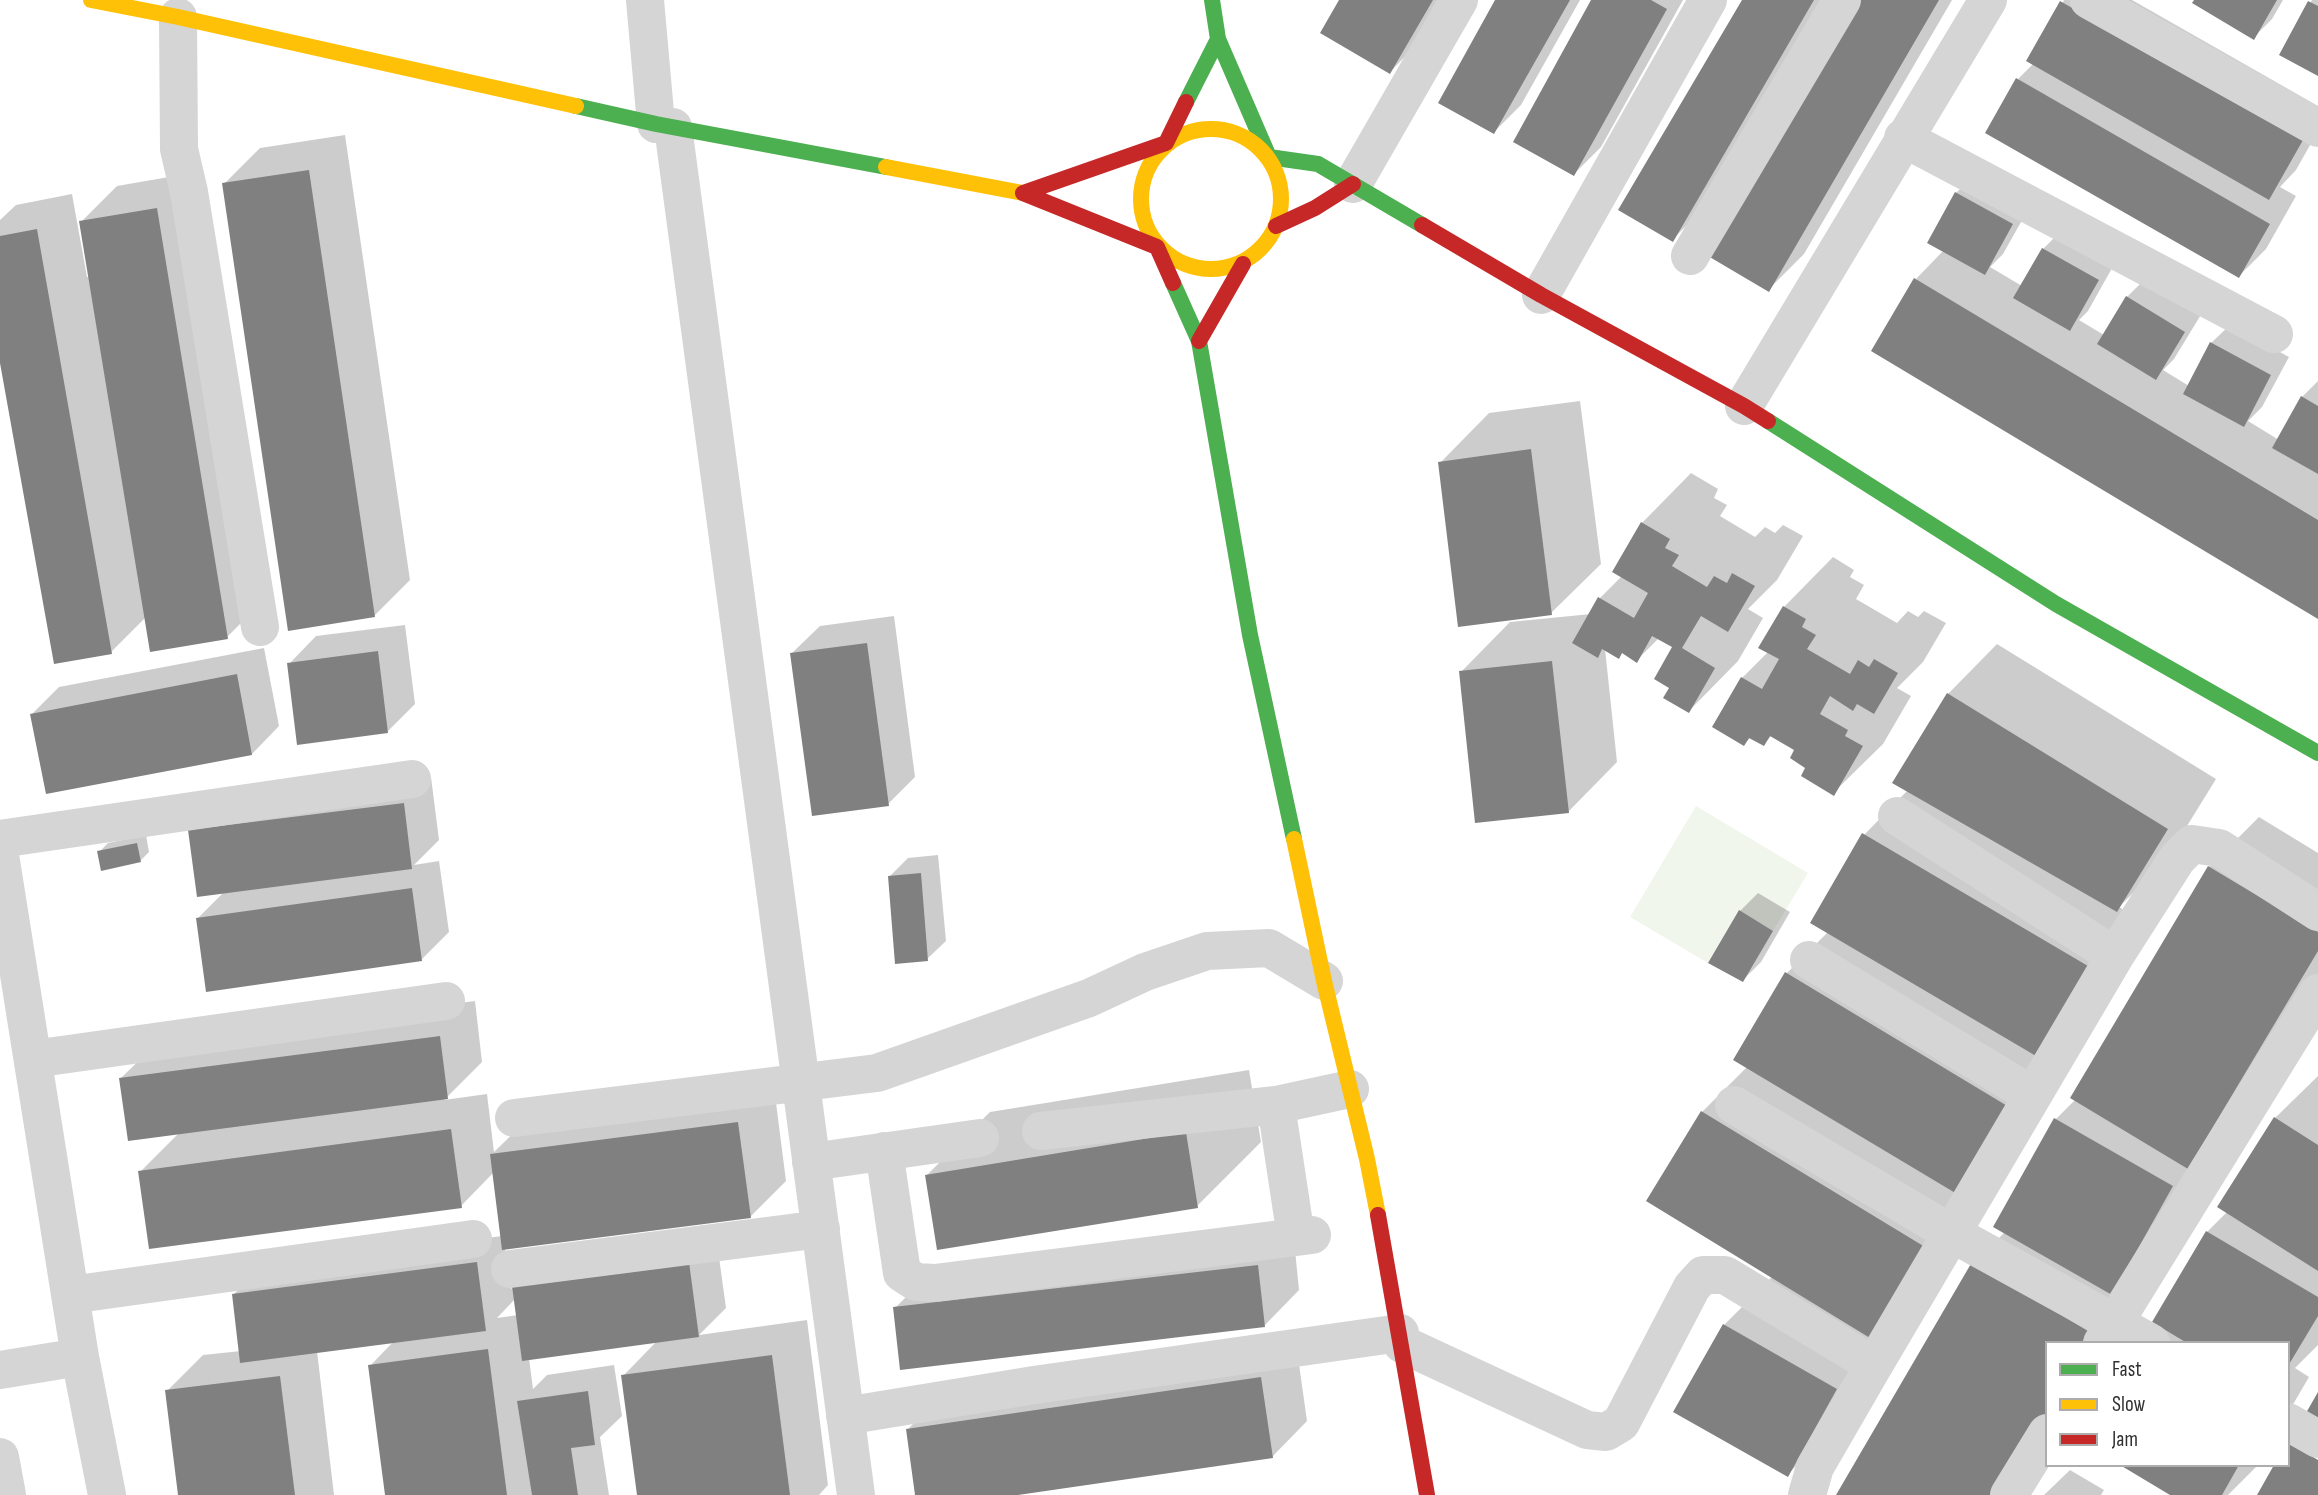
<!DOCTYPE html>
<html>
<head>
<meta charset="utf-8">
<style>
  body { margin:0 }
  #map { position:relative; width:2318px; height:1495px; overflow:hidden; background:#fff; font-family:"Sofia Sans Condensed",sans-serif }
  canvas { display:block }
  .legend { position:absolute; left:2045px; top:1341px; width:245px; height:126px; box-sizing:border-box; background:#fff; border:2px solid #adadad; margin:0; padding:9px 12px; list-style:none; font-size:21px; color:#313131 }
  .legend li { display:flex; align-items:center; gap:14px; height:35px }
  .legend b { width:35px; border:2px solid #adadad }
</style>
</head>
<body>
<div id="map">
<canvas width="2318" height="1495"></canvas>
<ul class="legend">
<li><b style="height:9px;background:#4caf50"></b>Fast</li>
<li><b style="height:9px;background:#ffc107"></b>Slow</li>
<li><b style="height:9px;background:#c62828"></b>Jam</li>
</ul>
</div>
<script>
const context = document.querySelector('canvas').getContext('2d');
context.lineJoin = 'round';
function fill(path, color) { context.fillStyle = color; context.fill(path, 'evenodd'); }
const shape = rows => new Path2D(rows.map(r => 'M' + r).join(''));
function strokePath(path, color, width, dash) { context.strokeStyle = color; context.lineWidth = width; context.lineCap = dash ? 'butt' : 'round'; context.setLineDash(dash || []); context.stroke(path); }
fill(shape([
  [1696,806,1808,873,1773,931,1738,911,1708,963,1630,917]
]), '#f1f6ed');
fill(shape([
  [1341,0,1446,0,1425,36,1390,72],
  [1497,0,1580,0,1521,105,1494,132],
  [1593,0,1683,0,1601,147,1574,174],
  [1744,0,1828,0,1708,204,1672,240],
  [1859,0,1952,0,1804,254,1769,289],
  [2064,0,2132,0,2318,106,2318,131,2296,170,2280,187,2296,196,2266,249,2239,276,2018,79,2034,63],
  [2196,0,2283,0,2272,19,2253,38],
  [2312,0,2318,0,2318,74,2281,54],
  [345,135,410,580,374,616,224,184,260,148],
  [192,173,263,601,227,637,146,617,111,652,0,353,0,220,16,205,72,194,87,277,90,277,81,222,117,186],
  [1974,175,2030,206,2003,254,1990,267,2022,286,2043,249,2062,230,2116,261,2088,311,2079,320,2104,335,2127,297,2145,279,2202,313,2174,359,2163,370,2189,386,2211,343,2230,325,2289,357,2262,407,2248,421,2279,440,2302,397,2318,381,2318,617,1916,279,1944,250,1956,193],
  [1580,401,1601,564,1551,613,1440,463,1489,413],
  [1691,473,1718,489,1714,498,1727,505,1720,516,1755,537,1765,527,1775,533,1783,525,1803,536,1777,580,1748,609,1763,618,1738,661,1689,711,1671,687,1675,647,1659,638,1637,660,1623,652,1605,649,1617,762,1568,812,1461,672,1510,622,1591,614,1600,598,1622,576,1642,523],
  [1833,557,1854,570,1850,577,1864,585,1856,599,1897,623,1908,611,1918,617,1924,611,1946,623,1923,662,1897,688,1911,696,1883,744,1833,793,1808,767,1797,749,1772,735,1764,744,1751,737,1744,744,1742,678,1769,651,1784,607],
  [894,616,915,777,888,804,792,653,820,626],
  [405,625,415,704,387,732,289,664,316,636],
  [1997,644,2216,779,2166,860,2119,907,2136,917,1837,1425,1787,1475,1724,1325,1772,1277,1702,1112,1747,1067,1786,974,1829,931,1864,835,1908,790,1948,694],
  [264,648,279,726,252,754,32,714,59,687],
  [431,777,439,840,414,865,439,861,449,932,422,959,198,918,225,891,190,831],
  [2259,817,2318,853,2318,982,2107,1343,2047,1343,1838,1495,1974,1263,2005,1232,2056,1119,2076,1099,2073,1097,2209,867],
  [146,835,149,852,140,861,99,852,108,843],
  [938,855,946,941,927,959,890,876,908,858],
  [1758,893,1790,912,1761,962,1743,980,1740,911],
  [475,1001,482,1062,444,1100,487,1094,494,1152,528,1119,774,1087,786,1181,750,1217,505,1248,511,1289,541,1259,716,1235,726,1308,699,1335,807,1320,828,1485,819,1495,639,1495,623,1376,658,1340,529,1358,533,1389,547,1375,614,1365,622,1416,600,1437,609,1495,387,1495,370,1366,394,1341,317,1351,334,1495,180,1495,167,1391,203,1355,241,1351,233,1295,261,1267,502,1236,494,1172,461,1206,140,1172,179,1133,121,1078,157,1043],
  [515,1299,518,1315,497,1318],
  [1249,1070,1261,1142,1197,1206,927,1175,990,1112],
  [2318,1076,2318,1345,2295,1368,2309,1377,2288,1413,2288,1343,2147,1343,2207,1232,2228,1211,2275,1118],
  [1293,1230,1299,1290,1264,1326,895,1308,931,1272],
  [1296,1343,1307,1421,1272,1457,1006,1495,917,1495,908,1429,943,1394],
  [2123,1465,2258,1465,2228,1495,2174,1495],
  [2070,1470,2104,1490,2101,1495,2044,1495]
]), '#0003');
fill(shape([
  [1339,0,1433,0,1390,74,1320,33],
  [1495,0,1570,0,1494,134,1438,103],
  [1591,0,1651,0,1667,9,1574,176,1513,142],
  [1742,0,1814,0,1673,242,1618,210],
  [1857,0,1939,0,1769,292,1708,256],
  [2194,0,2277,0,2254,40,2192,3],
  [2060,1,2303,140,2269,200,2026,61],
  [2308,1,2318,6,2318,76,2279,55],
  [2016,78,2270,224,2239,278,1985,133],
  [309,170,375,617,288,631,222,183],
  [1955,192,2013,224,1985,275,1927,243],
  [157,208,228,639,150,652,79,221],
  [37,229,112,654,54,664,0,363,0,236],
  [2042,248,2099,280,2070,331,2013,298],
  [1914,278,2318,520,2318,619,1871,351],
  [2126,296,2185,332,2156,380,2097,344],
  [2210,342,2271,375,2244,427,2183,394],
  [2301,396,2318,406,2318,474,2272,448],
  [1531,449,1552,615,1458,627,1438,462],
  [1641,522,1670,539,1665,548,1679,555,1672,566,1707,587,1714,576,1727,583,1732,573,1755,586,1728,632,1701,616,1682,648,1715,668,1689,713,1663,698,1669,688,1654,679,1672,647,1652,636,1637,663,1622,653,1619,659,1602,649,1598,658,1572,643,1598,597,1634,618,1648,593,1612,572],
  [1783,606,1806,619,1802,627,1816,635,1807,649,1850,674,1858,660,1869,667,1874,659,1898,673,1874,714,1857,704,1853,711,1830,696,1820,714,1848,730,1845,736,1863,746,1834,796,1801,776,1805,768,1790,758,1794,750,1770,736,1764,746,1749,738,1744,746,1712,727,1741,677,1762,689,1779,659,1758,648],
  [867,643,889,806,812,816,790,653],
  [378,651,388,733,297,745,287,663],
  [1552,661,1569,813,1475,823,1459,671],
  [237,674,252,755,46,794,30,714],
  [1947,693,2168,829,2117,912,1892,783],
  [404,803,412,869,197,897,188,830],
  [1862,833,2088,966,2036,1056,1810,923],
  [137,843,141,862,101,871,97,851],
  [2208,866,2318,932,2318,951,2188,1169,2070,1098],
  [921,873,928,961,895,964,888,876],
  [412,888,422,961,206,992,196,918],
  [1739,910,1773,931,1743,982,1708,963],
  [1785,972,2009,1107,1957,1194,1733,1060],
  [440,1036,448,1099,128,1141,119,1078],
  [1701,1111,1925,1247,1870,1338,1646,1201],
  [2274,1117,2318,1145,2318,1271,2217,1207],
  [2054,1118,2173,1186,2112,1295,1993,1227],
  [738,1122,751,1218,502,1250,490,1154],
  [451,1129,462,1208,149,1249,138,1171],
  [1186,1132,1198,1208,937,1250,925,1175],
  [2206,1231,2318,1297,2318,1316,2288,1366,2288,1343,2187,1343,2152,1322],
  [477,1262,486,1331,240,1363,232,1294],
  [689,1262,699,1337,522,1361,512,1286],
  [1972,1262,2093,1334,2088,1343,2047,1343,2047,1414,1999,1495,1836,1495],
  [1258,1265,1265,1327,900,1370,893,1307],
  [1723,1324,1837,1389,1788,1477,1673,1412],
  [488,1349,507,1495,385,1495,368,1365],
  [772,1355,790,1495,637,1495,621,1375],
  [280,1376,295,1495,178,1495,165,1390],
  [1261,1377,1273,1458,1018,1495,915,1495,906,1429],
  [588,1391,595,1445,571,1448,578,1495,532,1495,517,1401],
  [2318,1392,2318,1419,2306,1413],
  [2288,1442,2318,1460,2318,1495,2257,1495,2274,1465,2288,1465],
  [2120,1465,2239,1465,2222,1495,2170,1495]
]), '#808080');
strokePath(shape([
  [645,0,656,124],
  [2089,0,2318,128],
  [178,17,179,149,189,192,260,627],
  [673,127,856,1495],
  [1903,138,2274,334],
  [1353,184,1459,0],
  [1690,256,1842,0],
  [1541,295,1708,0],
  [1744,406,1988,0],
  [1897,816,2115,956],
  [0,839,412,779],
  [0,855,80,1357,107,1495],
  [1809,960,2032,1095],
  [33,1059,446,1001],
  [1276,1105,1296,1237],
  [1734,1105,1951,1233,2151,1343],
  [514,1118,877,1073,1089,998,1145,972,1207,951,1269,948,1324,981],
  [1041,1131,1276,1105,1350,1089],
  [884,1151,902,1273,916,1282,935,1283,1312,1235],
  [811,1162,980,1138],
  [510,1269,821,1229],
  [70,1295,473,1239],
  [2102,1343,2318,993],
  [1402,1344,1587,1430,1606,1432,1621,1423,1692,1287,1703,1275,1725,1275,1874,1365,1815,1467,1807,1495],
  [1874,1365,2115,956,2177,859,2192,844,2219,848,2318,912],
  [0,1370,80,1357],
  [845,1416,1034,1385,1400,1333],
  [2288,1422,2318,1439],
  [0,1457,7,1495],
  [2009,1495,2047,1433]
]), '#d5d5d5', 38);
strokePath(shape([
  [1212,0,1218,39],
  [1186,102,1218,39,1269,157,1318,164,1422,225],
  [576,106,656,124,886,167],
  [1173,283,1199,341,1250,635,1294,839],
  [1768,421,2056,604,2318,753]
]), '#4caf50', 16);
strokePath(shape([
  [91,0,178,17,576,106],
  '1141 199a70 70 0 1 1 140 0a70 70 0 1 1-140 0Z',
  [886,167,1023,193],
  [1294,839,1324,981,1367,1159,1378,1215]
]), '#ffc107', 16);
strokePath(shape([
  [1422,225,1541,295,1744,406,1768,421],
  [1276,226,1315,208,1353,184],
  [1173,283,1157,247,1023,193,1166,143,1186,102],
  [1199,341,1243,264],
  [1378,1215,1427,1495]
]), '#c62828', 16);
</script>
</body>
</html>
